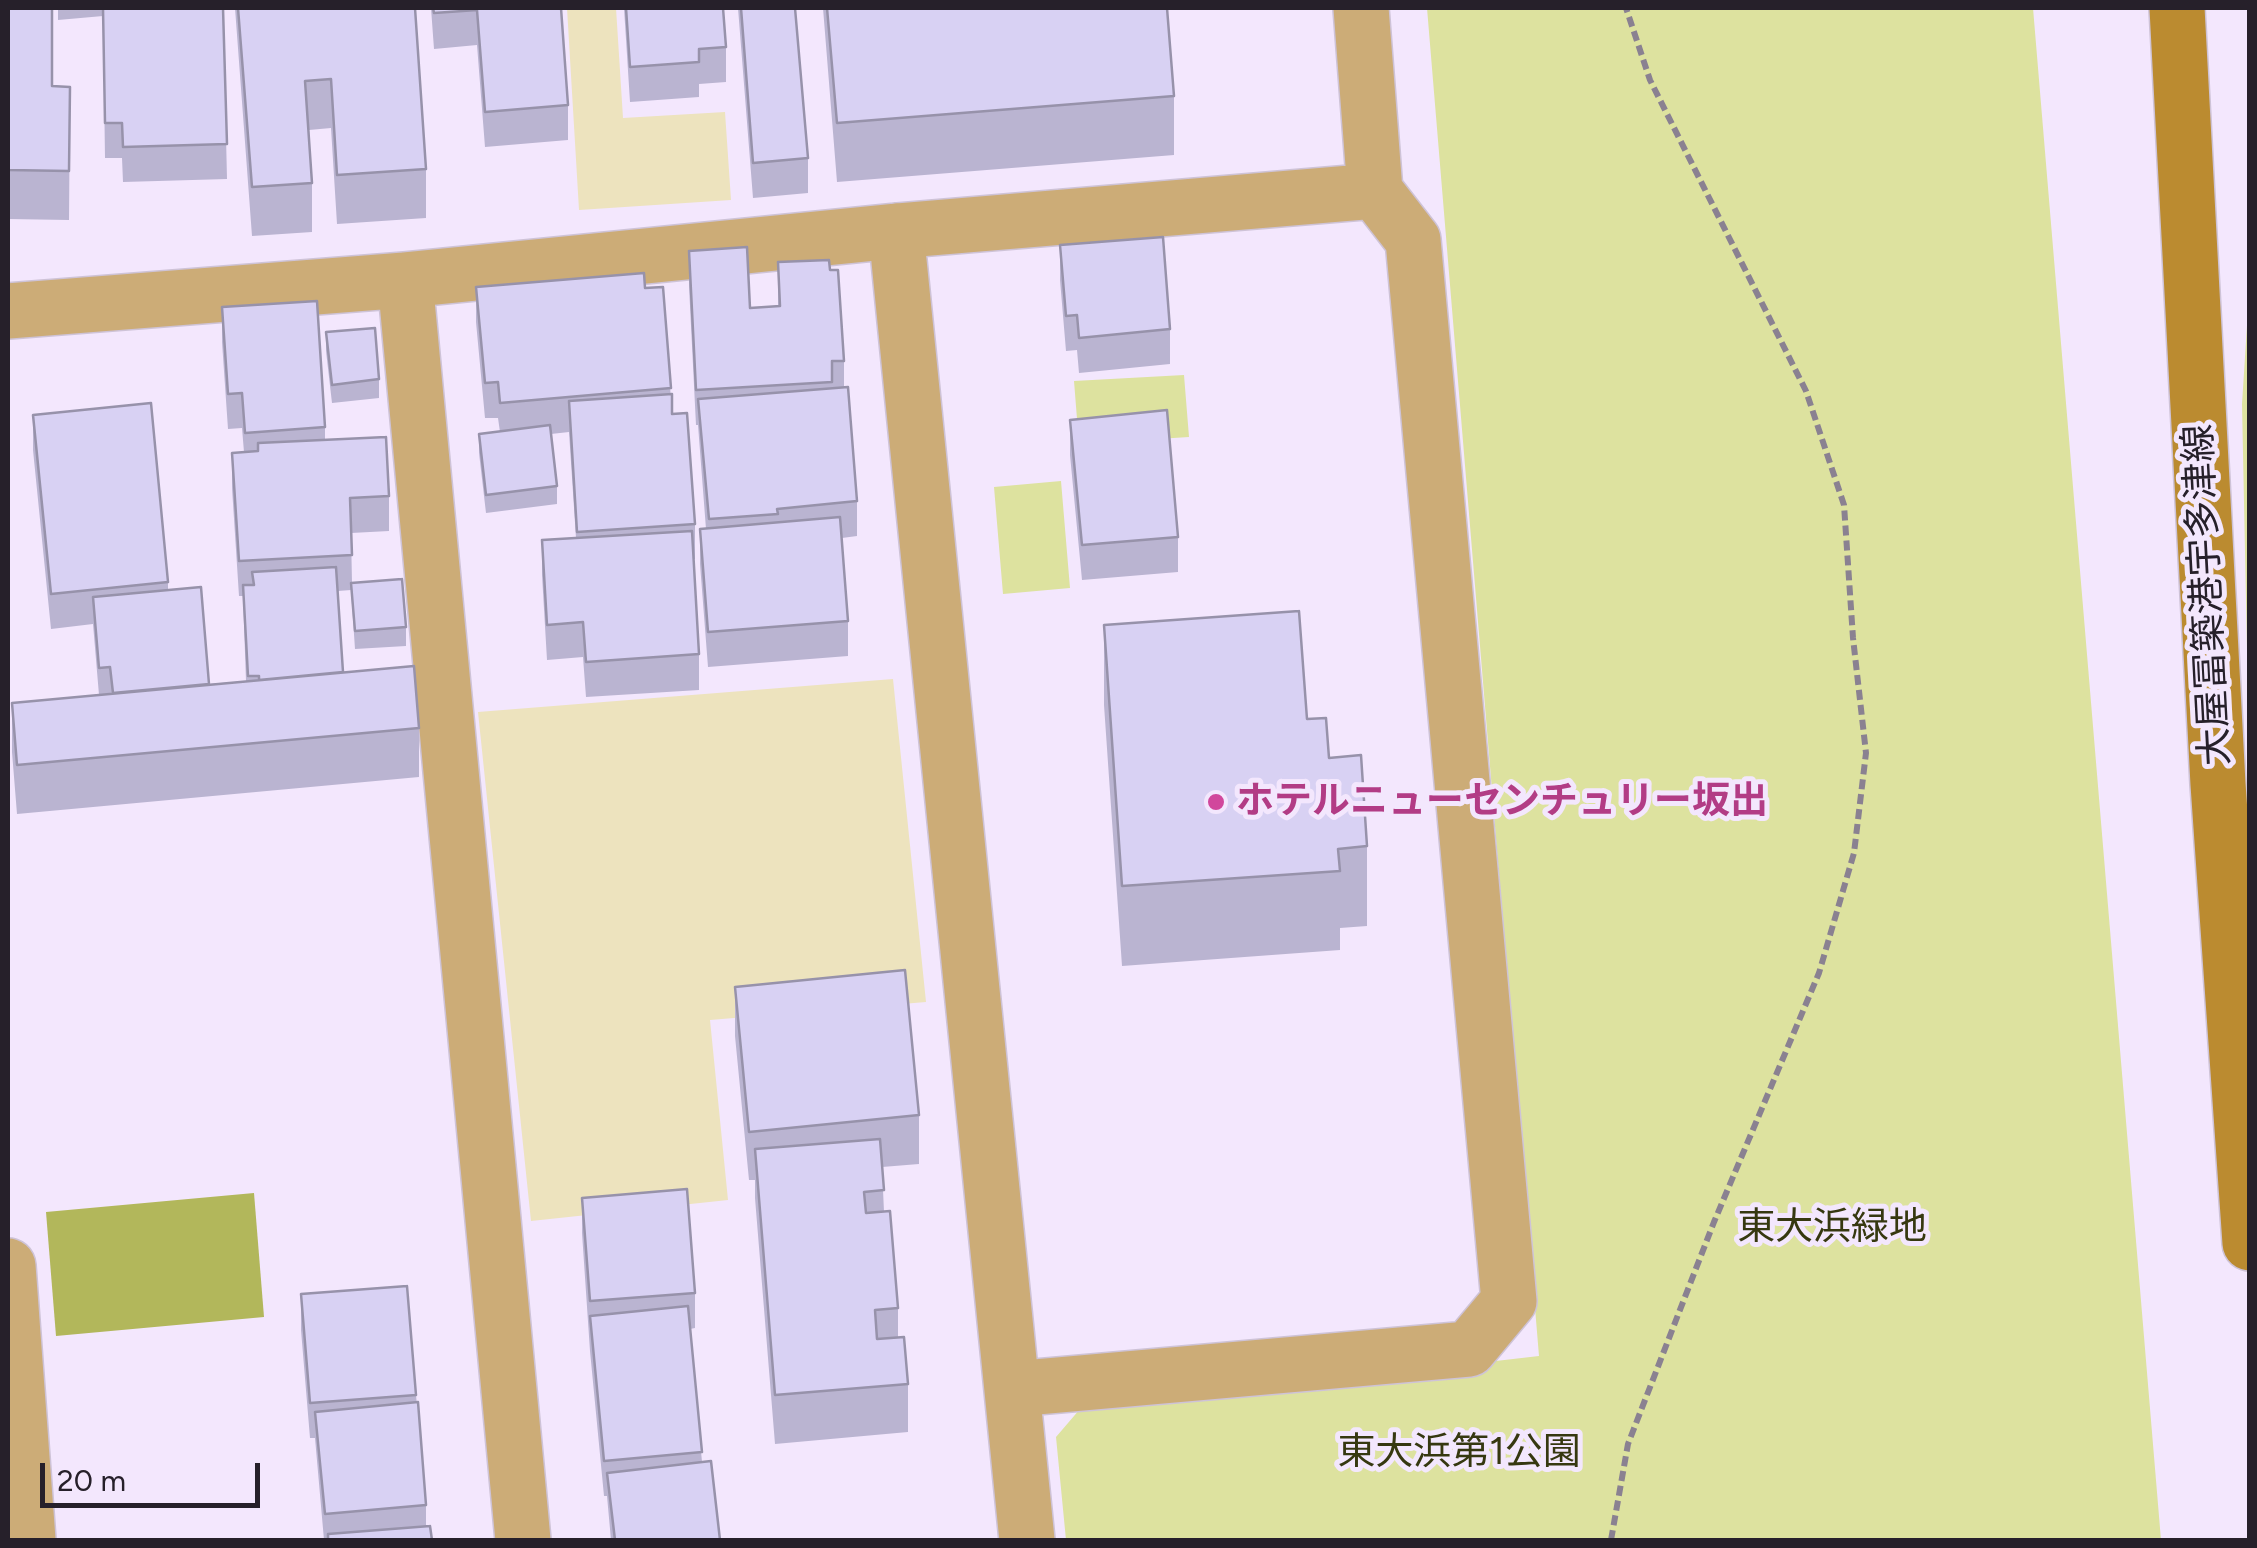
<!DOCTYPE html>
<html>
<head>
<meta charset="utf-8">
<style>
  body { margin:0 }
  #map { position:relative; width:2257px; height:1548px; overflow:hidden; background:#f3e7fd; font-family:Figtree,sans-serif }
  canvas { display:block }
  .frame { position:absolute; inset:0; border:10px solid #26202a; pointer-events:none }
  .scale { position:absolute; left:40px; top:1463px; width:220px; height:45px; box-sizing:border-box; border:5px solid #26202a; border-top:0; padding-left:12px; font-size:30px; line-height:35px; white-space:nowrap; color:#26202a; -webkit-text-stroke:8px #f3e7fd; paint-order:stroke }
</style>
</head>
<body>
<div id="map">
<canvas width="2257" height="1548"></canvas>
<div class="frame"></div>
<div class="scale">20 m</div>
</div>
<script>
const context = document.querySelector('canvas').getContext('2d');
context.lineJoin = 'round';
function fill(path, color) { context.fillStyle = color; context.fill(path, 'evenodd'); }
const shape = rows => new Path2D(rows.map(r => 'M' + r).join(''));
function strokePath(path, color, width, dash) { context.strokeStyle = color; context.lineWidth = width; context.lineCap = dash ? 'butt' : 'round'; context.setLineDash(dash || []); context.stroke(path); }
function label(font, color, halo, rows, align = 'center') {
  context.font = font + ' Figtree,"Noto Sans JP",sans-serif'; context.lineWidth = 10; context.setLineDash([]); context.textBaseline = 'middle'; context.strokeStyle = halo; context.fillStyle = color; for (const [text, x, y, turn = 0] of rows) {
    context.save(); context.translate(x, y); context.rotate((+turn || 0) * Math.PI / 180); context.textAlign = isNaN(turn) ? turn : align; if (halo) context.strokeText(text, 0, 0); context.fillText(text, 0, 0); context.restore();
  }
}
fill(shape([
  [1427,8,2033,8,2161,1540,1066,1540,1056,1437,1080,1409,1539,1356],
  [2249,294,2249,749,2242,404],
  [1184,375,1189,437,1079,444,1074,381],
  [1061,481,1070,588,1003,594,994,487]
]), '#dde29f');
fill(shape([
  [254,1193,264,1317,56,1336,46,1212]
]), '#b2b75b');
fill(shape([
  [567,8,616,8,623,118,725,112,731,200,579,210],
  [893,679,926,1002,710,1020,728,1200,531,1221,478,712]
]), '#ede3be');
const street = shape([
  [896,231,1027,1540],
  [405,280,523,1540],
  [8,311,405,280,896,231,1375,191],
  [8,1266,28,1540],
  [1013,1389,1469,1349,1509,1301,1413,240,1375,191,1361,8]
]);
const secondary = shape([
  [2177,8,2218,784,2250,1243]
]);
strokePath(street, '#cec3d7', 58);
strokePath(secondary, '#cec3d7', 58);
strokePath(shape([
  [1611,1540,1628,1444,1714,1222,1819,973,1854,853,1866,753,1853,638,1844,505,1806,391,1650,80,1626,8]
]), '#8a8191', 6, [10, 5]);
strokePath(street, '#ccac77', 55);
strokePath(secondary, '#bb8b30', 55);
fill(shape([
  [8,8,52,86,70,87,69,220,8,219],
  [58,8,223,8,227,179,123,182,122,158,105,158,103,16,58,20],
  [235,8,415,8,426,169,426,218,337,224,331,128,309,130,312,183,312,232,252,236],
  [431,8,561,8,568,105,568,140,485,147,477,45,434,49],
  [624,8,723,8,726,47,726,82,699,84,699,97,630,102],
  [738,8,795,8,808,158,808,193,753,198],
  [823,8,1167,8,1174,96,1174,155,837,182],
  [1060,245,1170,329,1170,364,1079,373,1077,350,1066,351,1060,280],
  [689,251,750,308,778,306,778,262,830,270,844,361,844,387,857,501,857,536,842,538,848,621,848,656,708,667,700,564,700,529,706,529,698,425,696,425,689,286],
  [476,287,645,288,663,287,672,414,695,524,695,559,693,559,699,654,699,690,586,697,583,657,547,660,542,575,542,540,576,538,569,432,551,434,557,486,557,504,486,513,479,453,479,434,500,432,498,418,485,418,476,322],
  [222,307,325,427,325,440,389,496,389,531,351,533,352,583,406,627,406,646,355,649,351,590,338,591,343,672,419,728,419,777,17,814,12,752,12,703,99,695,93,624,51,629,33,450,33,415,168,582,168,590,209,684,246,681,243,596,239,596,232,488,232,453,244,452,242,428,228,429,222,342],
  [326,332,379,379,379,398,332,403,326,351],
  [1070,420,1178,537,1178,572,1082,580,1070,455],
  [1104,625,1307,719,1329,758,1367,846,1367,926,1340,928,1340,950,1122,966,1104,705],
  [735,987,919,1115,919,1164,882,1167,884,1212,898,1308,898,1337,908,1384,908,1432,775,1444,755,1198,755,1180,749,1180,735,1036],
  [582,1198,695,1293,695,1328,690,1329,702,1462,720,1540,611,1540,607,1496,604,1496,590,1351,582,1233],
  [301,1294,416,1395,426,1505,426,1526,432,1540,324,1540,315,1438,310,1438,301,1330]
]), '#bab4d1');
const building = shape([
  [8,8,52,8,52,86,70,87,69,171,8,170,8,8],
  [103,8,223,8,227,144,123,147,122,123,105,123,103,8],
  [238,8,415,8,426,169,337,175,331,79,305,81,312,183,252,187,238,8],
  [433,8,561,8,568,105,485,112,477,10,434,13,433,8],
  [626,8,723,8,726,47,699,49,699,62,630,67,626,8],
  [741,8,795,8,808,158,753,163,741,8],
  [827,8,1167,8,1174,96,837,123,827,8],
  [1163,237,1170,329,1079,338,1077,315,1066,316,1060,245,1163,237],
  [747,247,750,308,780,306,778,262,829,260,830,270,838,270,844,361,832,361,832,382,696,390,689,251,747,247],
  [644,273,645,288,663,287,671,388,500,403,498,382,485,383,476,287,644,273],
  [317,301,325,427,245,433,242,393,228,394,222,307,317,301],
  [375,328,379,379,332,385,326,332,375,328],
  [848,387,857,501,777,509,778,514,709,519,698,399,848,387],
  [672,394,672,414,687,413,695,524,577,532,569,401,672,394],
  [151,403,168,582,51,594,33,415,151,403],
  [1167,410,1178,537,1082,545,1070,420,1167,410],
  [550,425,557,486,486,495,479,434,550,425],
  [386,437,389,496,350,498,352,555,239,561,232,453,258,451,258,443,386,437],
  [840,517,848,621,708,632,700,529,840,517],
  [692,531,699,654,586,662,583,622,547,625,542,540,692,531],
  [336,567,343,672,259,680,259,676,248,676,243,585,254,585,252,572,336,567],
  [402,579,406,627,355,631,351,583,402,579],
  [201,587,209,684,113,693,110,667,99,668,93,597,201,587],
  [1299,611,1307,719,1326,718,1329,758,1361,755,1367,846,1338,849,1340,871,1122,886,1104,625,1299,611],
  [414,666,419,728,17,765,12,703,414,666],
  [905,970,919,1115,749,1132,735,987,905,970],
  [880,1139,884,1190,864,1192,866,1213,890,1211,898,1308,875,1310,877,1339,904,1337,908,1384,775,1395,755,1149,880,1139],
  [687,1189,695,1293,590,1301,582,1198,687,1189],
  [407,1286,416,1395,310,1403,301,1294,407,1286],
  [688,1306,702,1452,604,1461,590,1316,688,1306],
  [418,1402,426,1505,325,1514,315,1412,418,1402],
  [711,1461,720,1540,615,1540,607,1473,711,1461],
  [430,1526,432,1540,328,1540,328,1534,430,1526]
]);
fill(building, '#d8d1f3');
strokePath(building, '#9792aa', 2.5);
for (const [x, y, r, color] of [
  [1216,802,10,"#d1479c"]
]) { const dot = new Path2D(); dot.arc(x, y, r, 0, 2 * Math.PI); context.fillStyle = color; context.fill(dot); strokePath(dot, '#f3e7fd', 4); }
label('38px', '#26202a', '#f3e7fd', [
  ["大屋冨築港宇多津線",2208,595,-93]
]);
label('bold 38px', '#b23c85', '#f3e7fd', [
  ["ホテルニューセンチュリー坂出",1236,802]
], 'left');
label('38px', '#363810', '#f3e7fd', [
  ["東大浜緑地",1832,1228],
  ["東大浜第1公園",1459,1453]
]);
</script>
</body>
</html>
